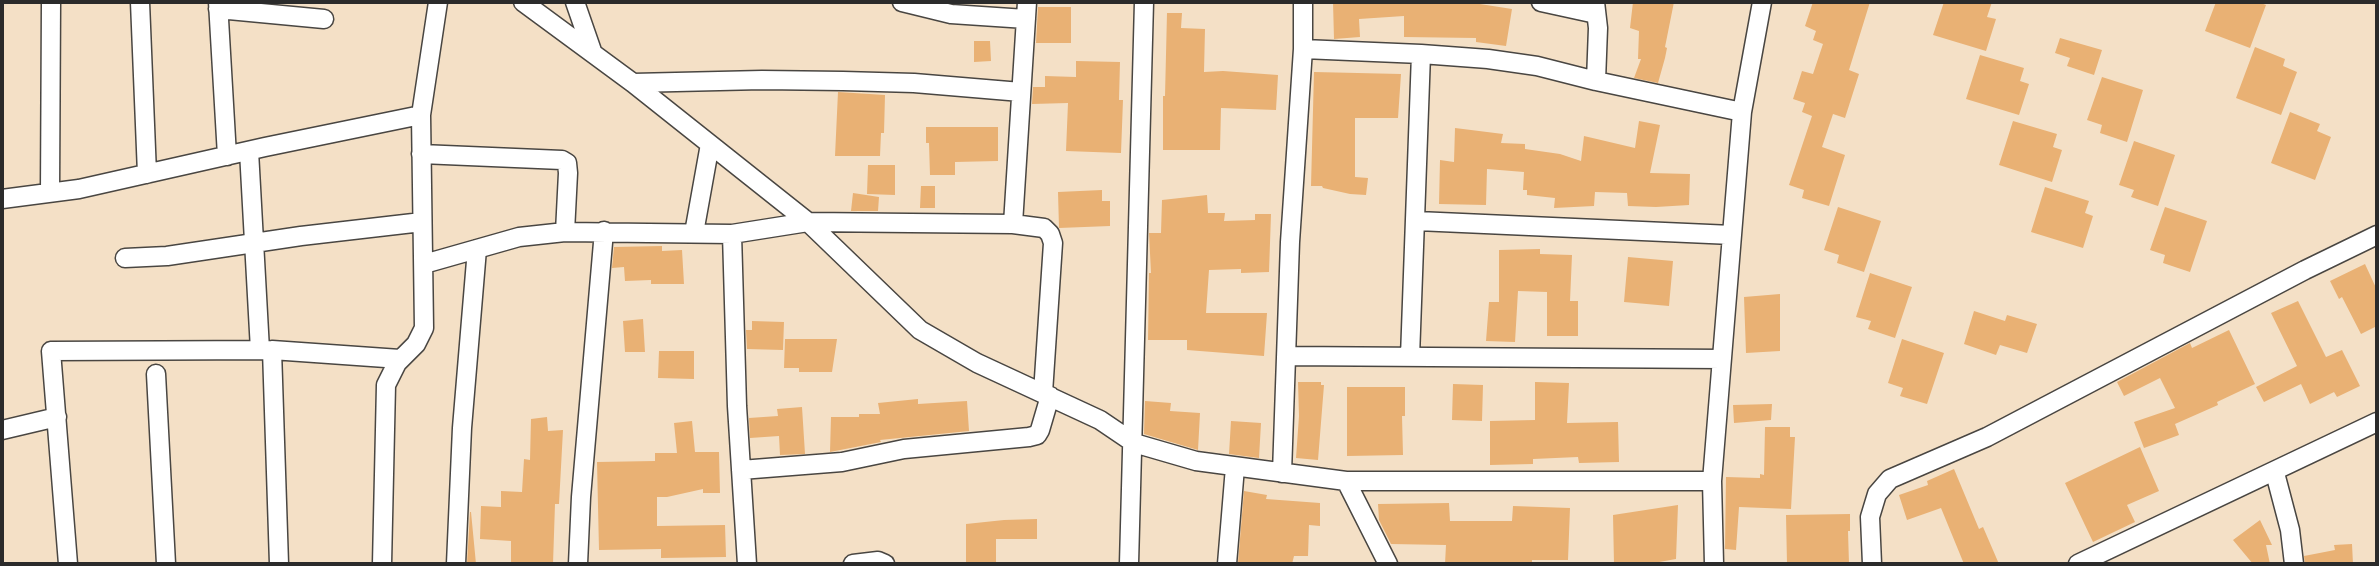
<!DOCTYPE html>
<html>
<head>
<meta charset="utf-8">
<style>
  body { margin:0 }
  #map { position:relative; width:2379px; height:566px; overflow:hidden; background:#f4e0c6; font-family:"Balsamiq Sans",sans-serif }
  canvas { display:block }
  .frame { position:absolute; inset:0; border:4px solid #2b2b2b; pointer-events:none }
</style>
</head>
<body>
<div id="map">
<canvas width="2379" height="566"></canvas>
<div class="frame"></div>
</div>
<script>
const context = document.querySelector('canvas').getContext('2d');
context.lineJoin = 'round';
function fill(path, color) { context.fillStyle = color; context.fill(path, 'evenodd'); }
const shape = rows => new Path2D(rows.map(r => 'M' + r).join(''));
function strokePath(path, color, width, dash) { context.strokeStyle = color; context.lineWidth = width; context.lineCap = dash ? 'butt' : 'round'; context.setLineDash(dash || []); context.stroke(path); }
fill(shape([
  [1333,2,1467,2,1512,9,1506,46,1476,42,1476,38,1404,37,1404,16,1359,19,1360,37,1334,39],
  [1633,2,1674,2,1665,47,1667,48,1665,58,1658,83,1634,78,1641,59,1638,59,1639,31,1630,28],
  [1813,2,1870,2,1849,70,1859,74,1845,118,1833,114,1822,147,1845,155,1829,206,1802,198,1804,190,1789,185,1812,116,1802,112,1805,103,1793,99,1802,71,1813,74,1823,44,1813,40,1816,31,1805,26],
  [1944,2,1992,2,1987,17,1996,19,1986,51,1933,35],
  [2216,2,2258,2,2266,5,2250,48,2205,31],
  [1038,7,1071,7,1071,43,1036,43],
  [1167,13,1182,13,1181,28,1205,29,1204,72,1223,71,1278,75,1276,110,1221,108,1220,150,1163,150,1163,96,1165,96],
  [2060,38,2102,50,2094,75,2067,66,2070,58,2055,53],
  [974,41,990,41,991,61,974,62],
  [2255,47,2285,59,2283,66,2297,72,2281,115,2236,98],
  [1980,55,2024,68,2020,81,2029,84,2019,115,1966,99],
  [1076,61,1120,62,1119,100,1123,100,1121,153,1066,151,1068,103,1032,104,1033,87,1045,87,1045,76,1076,77],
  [1314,72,1401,74,1398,118,1355,118,1355,177,1368,178,1366,195,1350,194,1323,188,1322,186,1311,186],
  [2102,77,2143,90,2127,142,2100,133,2102,125,2087,120],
  [838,92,885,95,884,133,881,133,880,156,835,156],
  [2290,112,2320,124,2317,131,2331,137,2315,180,2271,163],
  [1639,121,1660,125,1650,173,1690,174,1689,205,1656,207,1628,206,1627,193,1595,192,1594,206,1554,208,1555,198,1527,195,1527,190,1523,190,1524,172,1487,169,1486,205,1439,204,1440,160,1454,162,1455,128,1503,134,1501,143,1525,144,1525,149,1560,154,1581,161,1584,136,1635,148],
  [2013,121,2057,134,2053,147,2062,150,2052,182,1999,165],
  [926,127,998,127,998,161,955,162,955,175,930,175,929,143,926,143],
  [2134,141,2175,155,2158,206,2131,197,2134,190,2119,185],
  [868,165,895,165,895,195,867,194],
  [921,186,935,186,935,208,920,208],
  [2045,187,2089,201,2085,213,2093,216,2083,248,2031,232],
  [1102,190,1102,201,1110,201,1110,226,1059,228,1058,192],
  [853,193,879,197,878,211,851,211],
  [1207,195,1208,213,1225,213,1224,221,1255,220,1255,214,1271,214,1269,272,1241,273,1241,269,1209,270,1206,313,1267,313,1264,356,1187,350,1187,340,1148,340,1149,273,1151,273,1149,233,1161,233,1162,200],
  [1838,207,1881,221,1864,272,1837,263,1839,255,1824,250],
  [2165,207,2207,221,2190,272,2163,263,2165,255,2150,250],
  [662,246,662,251,682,250,684,284,651,284,651,280,625,281,624,267,612,268,614,247],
  [1540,249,1540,254,1572,255,1570,301,1578,301,1578,336,1547,336,1547,292,1518,291,1515,342,1486,341,1489,302,1499,302,1499,250],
  [1628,257,1673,261,1669,306,1624,302],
  [2365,264,2377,290,2377,326,2361,334,2342,297,2339,299,2330,281],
  [1870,273,1912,287,1895,338,1868,329,1871,321,1856,317],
  [1780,294,1780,351,1746,353,1744,297],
  [2298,301,2326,357,2342,350,2360,386,2337,397,2334,392,2310,404,2301,384,2264,402,2256,387,2297,366,2271,313],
  [1974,311,2005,321,2007,315,2037,324,2027,353,2000,345,1996,355,1964,344],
  [643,319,645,352,625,352,623,321],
  [752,321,784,322,783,350,747,349,746,330,752,330],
  [2229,330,2255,384,2217,402,2218,405,2175,424,2179,435,2144,448,2134,422,2175,408,2160,378,2124,396,2117,382,2190,343,2192,348],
  [785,339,837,339,832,372,799,372,799,368,784,368],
  [1902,339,1944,353,1927,404,1900,396,1903,388,1888,383],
  [659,351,694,351,694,379,658,378],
  [1298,382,1321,382,1321,385,1324,385,1318,460,1296,458,1299,416],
  [1535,382,1569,383,1567,423,1618,422,1619,462,1579,463,1578,457,1533,459,1533,464,1490,465,1490,421,1535,420],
  [1453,384,1483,385,1482,421,1452,420],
  [1347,387,1405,387,1405,416,1402,416,1403,455,1347,456],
  [918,399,918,404,967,401,969,431,880,440,881,442,830,452,831,417,859,417,859,414,880,414,878,403],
  [1145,401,1171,403,1170,411,1200,413,1198,450,1144,434],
  [1772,404,1771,420,1734,423,1733,405],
  [802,407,805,454,780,455,779,436,750,438,749,418,778,416,777,409],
  [547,417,548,431,563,430,559,504,555,504,553,564,511,564,511,541,480,539,481,506,501,507,501,491,522,492,524,459,530,460,531,419],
  [692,421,695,452,719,452,720,493,703,493,703,489,667,497,657,497,657,526,725,525,726,557,661,558,661,549,599,550,597,462,655,461,655,453,677,453,674,423],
  [1231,421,1261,423,1259,458,1229,454],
  [1765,427,1790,427,1790,437,1795,437,1791,509,1739,507,1736,550,1725,549,1726,477,1760,478,1760,474,1764,475],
  [2140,447,2159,491,2127,505,2135,522,2093,542,2065,483],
  [1954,469,1979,529,1983,527,1999,564,1964,564,1941,508,1907,520,1899,495,1928,485,1927,481],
  [1244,491,1267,495,1266,499,1320,503,1320,526,1309,525,1308,556,1294,556,1292,564,1238,563],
  [1449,503,1450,521,1512,521,1513,506,1570,508,1568,560,1532,560,1532,564,1445,564,1446,545,1391,544,1379,520,1378,504],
  [1678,505,1676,559,1648,564,1614,564,1613,515],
  [470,512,471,512,476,564,467,564],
  [1850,514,1850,531,1848,531,1849,564,1787,564,1786,515],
  [1037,519,1037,539,996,539,996,564,966,564,966,524,1004,520],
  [2260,520,2272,545,2266,545,2270,564,2253,564,2233,540],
  [2352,544,2353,564,2305,564,2304,556,2335,550,2334,545]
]), '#e9b174');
const minor = shape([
  [140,2,147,174],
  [218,2,227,156],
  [523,2,633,83,808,222,920,330,977,363,1100,420,1134,443,1196,461,1346,481,1712,481],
  [575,2,592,51],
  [902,2,951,14,1026,19],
  [1541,2,1596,14],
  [1595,2,1598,28,1596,81],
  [218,9,324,19],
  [1303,49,1421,54,1488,59,1537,66,1596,81,1742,112],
  [633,83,762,80,843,81,914,83,1021,92],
  [249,151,260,350],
  [421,154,562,160,567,163,568,173,565,232],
  [50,192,51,2],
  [2,199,79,189,265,147,421,115],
  [1417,221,1732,235],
  [1013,224,1044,228,1050,234,1053,243,1043,393],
  [694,233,710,144],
  [732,234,737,406,747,564],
  [125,258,167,256,301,236,422,222],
  [424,264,519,237,565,232,732,234,808,222,1013,224,1027,2],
  [1286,356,1722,359],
  [1410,357,1421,54],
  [156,374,166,564],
  [2,430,57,417],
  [741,470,842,462,904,449,1029,437,1037,435,1040,430,1050,396],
  [1282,473,1290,242,1303,49,1303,2],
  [2275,473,2290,530,2294,564],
  [1346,481,1388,564],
  [68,564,51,351,272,350],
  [279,564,272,350,400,359],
  [382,564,386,385,397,363,416,344,424,328,421,115,438,2],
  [456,564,462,428,477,249],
  [578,564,581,497,604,231],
  [853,564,878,561,885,564],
  [1129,564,1144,2],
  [1227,564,1235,467],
  [1714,564,1712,481,1742,112,1762,2],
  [1872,564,1870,517,1877,494,1890,479,1987,437,2305,270,2377,235],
  [2078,564,2377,422]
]);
strokePath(minor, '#494642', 21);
strokePath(minor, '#fff', 18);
</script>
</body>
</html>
